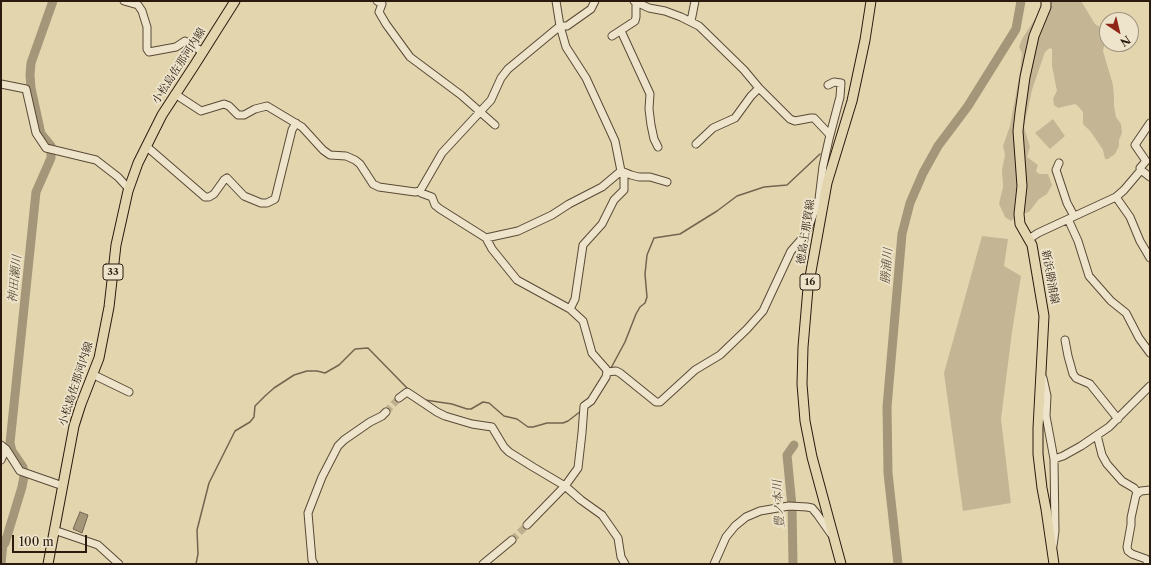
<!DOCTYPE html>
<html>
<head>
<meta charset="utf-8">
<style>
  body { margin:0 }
  #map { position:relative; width:1151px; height:565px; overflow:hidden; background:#e3d6af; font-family:"Libre Caslon Text",serif }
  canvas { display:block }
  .frame { position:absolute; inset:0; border:2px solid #2b1a0e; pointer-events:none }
  .north { position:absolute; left:1099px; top:12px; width:40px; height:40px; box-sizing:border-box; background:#ede4cb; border:1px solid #9f937f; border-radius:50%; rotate:145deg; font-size:11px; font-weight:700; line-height:16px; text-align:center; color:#2b1a0e }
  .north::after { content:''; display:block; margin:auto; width:14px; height:18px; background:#8f2418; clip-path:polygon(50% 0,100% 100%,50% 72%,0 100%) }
  .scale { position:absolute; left:12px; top:535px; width:75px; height:18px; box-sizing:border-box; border:2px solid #2b1a0e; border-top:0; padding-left:5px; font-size:12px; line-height:14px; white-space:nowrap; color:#2b1a0e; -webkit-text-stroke:3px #ede4cb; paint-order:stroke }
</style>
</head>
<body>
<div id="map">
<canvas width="1151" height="565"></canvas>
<div class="frame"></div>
<div class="north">N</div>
<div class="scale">100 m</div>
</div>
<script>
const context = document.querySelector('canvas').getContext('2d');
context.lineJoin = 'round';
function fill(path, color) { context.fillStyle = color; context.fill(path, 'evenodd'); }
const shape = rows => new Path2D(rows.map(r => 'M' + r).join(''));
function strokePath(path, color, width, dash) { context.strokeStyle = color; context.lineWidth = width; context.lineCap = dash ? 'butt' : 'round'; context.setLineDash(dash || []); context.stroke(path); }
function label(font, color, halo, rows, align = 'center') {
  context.font = font + ' "Libre Caslon Text","Noto Serif JP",serif'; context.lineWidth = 3.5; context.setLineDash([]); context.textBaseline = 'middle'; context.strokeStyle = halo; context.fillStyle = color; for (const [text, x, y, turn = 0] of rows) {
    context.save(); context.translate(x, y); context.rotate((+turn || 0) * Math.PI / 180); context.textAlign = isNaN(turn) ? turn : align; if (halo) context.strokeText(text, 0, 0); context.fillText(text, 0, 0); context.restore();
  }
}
fill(shape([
  [1052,1,1081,1,1095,24,1103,29,1107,34,1103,51,1113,85,1114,96,1114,106,1116,117,1121,124,1122,133,1119,140,1119,146,1115,154,1108,159,1105,159,1103,150,1091,132,1083,124,1083,112,1078,106,1075,104,1058,108,1054,105,1053,98,1057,91,1052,66,1052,49,1050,48,1045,52,1032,90,1024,127,1030,147,1027,157,1038,165,1036,171,1039,174,1048,174,1052,185,1047,194,1039,199,1029,212,1023,214,1017,202,1014,208,1015,218,1011,221,1005,217,999,204,1003,187,1002,170,1005,155,1003,146,1010,126,1020,72,1022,53,1019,47,1022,39,1035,19,1040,7,1047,12,1052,5],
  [1053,119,1065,136,1050,149,1035,133],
  [982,236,1008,239,1004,266,1021,276,1012,332,1001,419,1011,503,963,511,944,373]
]), '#c4b694');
const water = shape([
  [80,512,88,515,82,533,73,529,80,512]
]);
fill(water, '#a49678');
strokePath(water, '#74644e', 1);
strokePath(shape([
  [611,368,625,342,636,314,640,307,645,303,647,297,645,274,647,255,654,238,680,234,717,211,737,196,764,187,787,185,820,154],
  [425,400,452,404,467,409,471,409,483,402,489,403,504,416,517,419,528,427,533,427,547,423,563,423,568,421,581,411],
  [196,564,198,554,197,530,209,483,235,431,250,422,254,417,255,406,265,396,274,388,294,375,307,371,317,371,325,373,339,365,355,349,368,348,409,390]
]), '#74644e', 1.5);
strokePath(shape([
  [3,564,5,543]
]), '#a49678', 5);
strokePath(shape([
  [1,548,5,543,22,487,24,476,23,467,12,451,10,443,36,192,51,158,51,146,41,134,31,88,30,75,31,63,53,1],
  [793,564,792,506,787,455,794,445],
  [898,564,888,473,887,407,902,234,910,203,923,173,938,146,968,106,1016,29,1021,1]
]), '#a49678', 9);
strokePath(shape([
  [386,412,399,398],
  [512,540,527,525]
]), '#beb08f', 7, [7, 3.5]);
const minor = shape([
  [124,1,138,5,142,11,147,27,147,49,149,52,176,47,185,41,203,52],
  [377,1,382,4,379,12,386,24,410,57,461,95,495,125],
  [556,1,560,26,566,47,586,78,615,141,621,171,631,175,639,177,650,177,667,182],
  [691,21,695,1],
  [621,31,650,94,649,109,651,125,654,139,658,147],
  [612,36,635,21,636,17,636,2],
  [1,84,26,89,36,133,46,148,96,160,118,177,129,189],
  [828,85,834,82,841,83,840,97,830,135],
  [175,94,201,111,224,104,229,106,238,115,244,115,255,109,267,106,302,127,323,150,330,155,346,156,355,160,360,164,373,184,379,187,415,192,420,191,421,193,432,197,435,205,440,209,486,238,518,231,552,215,569,204,602,187,621,171],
  [696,144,713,128,735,118,751,96,759,88],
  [146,146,205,197,209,197,214,194,224,180,227,178,244,196,261,203,267,203,275,199,292,130,296,123],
  [1059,163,1056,170,1067,203,1074,216],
  [1141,170,1140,168,1146,161,1135,145,1150,123],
  [420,191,442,153,491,100,501,78,508,69,560,26,567,26,591,9,595,1],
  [1116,197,1130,217,1140,241,1150,258],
  [1068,219,1078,241,1089,276,1111,301,1126,313,1139,338,1150,353],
  [486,238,492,249,517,280,570,309,583,321,592,353,606,369,607,372,606,377,591,401,584,406,582,433,578,468,565,486,527,525],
  [1029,239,1038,233,1116,197,1124,190,1141,170,1150,177],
  [570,309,575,299,583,245,602,224,614,200,624,190,624,173],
  [1065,340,1068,356,1073,374,1076,378,1090,384,1118,419],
  [607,372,616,371,620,373,656,402,660,402,695,370,720,355,747,329,763,311,791,251,806,234,819,199,823,166,829,139,830,135,814,118,811,118,795,121,790,119,759,88,744,70,699,26,681,17,665,11,649,8,634,1],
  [94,375,129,392],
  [1043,378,1047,396,1046,416,1054,459,1055,531,1053,546],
  [399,398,407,392,437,412,445,416,472,424,492,427,504,447,509,452,533,467,565,486,581,500,602,515,618,538,621,557,625,564],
  [1097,435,1102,455,1107,464,1122,481,1134,488,1138,493],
  [1,445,6,449,20,471,63,486],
  [1054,459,1063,456,1081,446,1109,427,1150,386],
  [1,460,6,449],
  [54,530,98,545,119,564],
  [314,564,312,560,308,513,322,477,338,446,344,440,370,422,382,416,386,412],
  [483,564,512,540],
  [714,564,726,537,735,526,746,517,760,511,789,506,807,507,812,508,817,514,831,534],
  [1148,564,1146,559,1132,554,1128,551,1127,547,1131,525,1131,518,1136,495,1141,491,1150,490]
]);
const major = shape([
  [1046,1,1046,7,1034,36,1025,77,1020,113,1018,131,1022,186,1019,214,1020,224,1032,245,1044,316,1038,428,1038,454,1042,488,1046,509,1054,564],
  [48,564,74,426,81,404,99,358,109,307,116,245,128,191,138,163,162,115,194,66,235,1],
  [841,564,812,457,805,421,802,384,803,347,808,288,827,183,852,101,865,40,871,1]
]);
strokePath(minor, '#594936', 9);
strokePath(major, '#2b1a0e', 11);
strokePath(minor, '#ede4cb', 7);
strokePath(major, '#e3d6af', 9);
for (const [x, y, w] of [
  [113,272,20],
  [810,282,20]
]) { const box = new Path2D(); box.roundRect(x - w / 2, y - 8, w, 16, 3); context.fillStyle = '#ede4cb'; context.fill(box); strokePath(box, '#2b1a0e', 1); }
label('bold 10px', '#2b1a0e', null, [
  ["33",113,272],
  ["16",810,282]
]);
label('11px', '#2b1a0e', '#ede4cb', [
  ["小松島佐那河内線",179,66,-57],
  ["徳島上那賀線",806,232,-81],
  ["新浜勝浦線",1050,277,80],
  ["小松島佐那河内線",76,384,-72]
]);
label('italic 12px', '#5b4c38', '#ede4cb', [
  ["勝浦川",887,266,-85],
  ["神田瀬川",15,279,-84],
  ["豊ノ本川",779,504,-93]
]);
</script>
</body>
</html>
